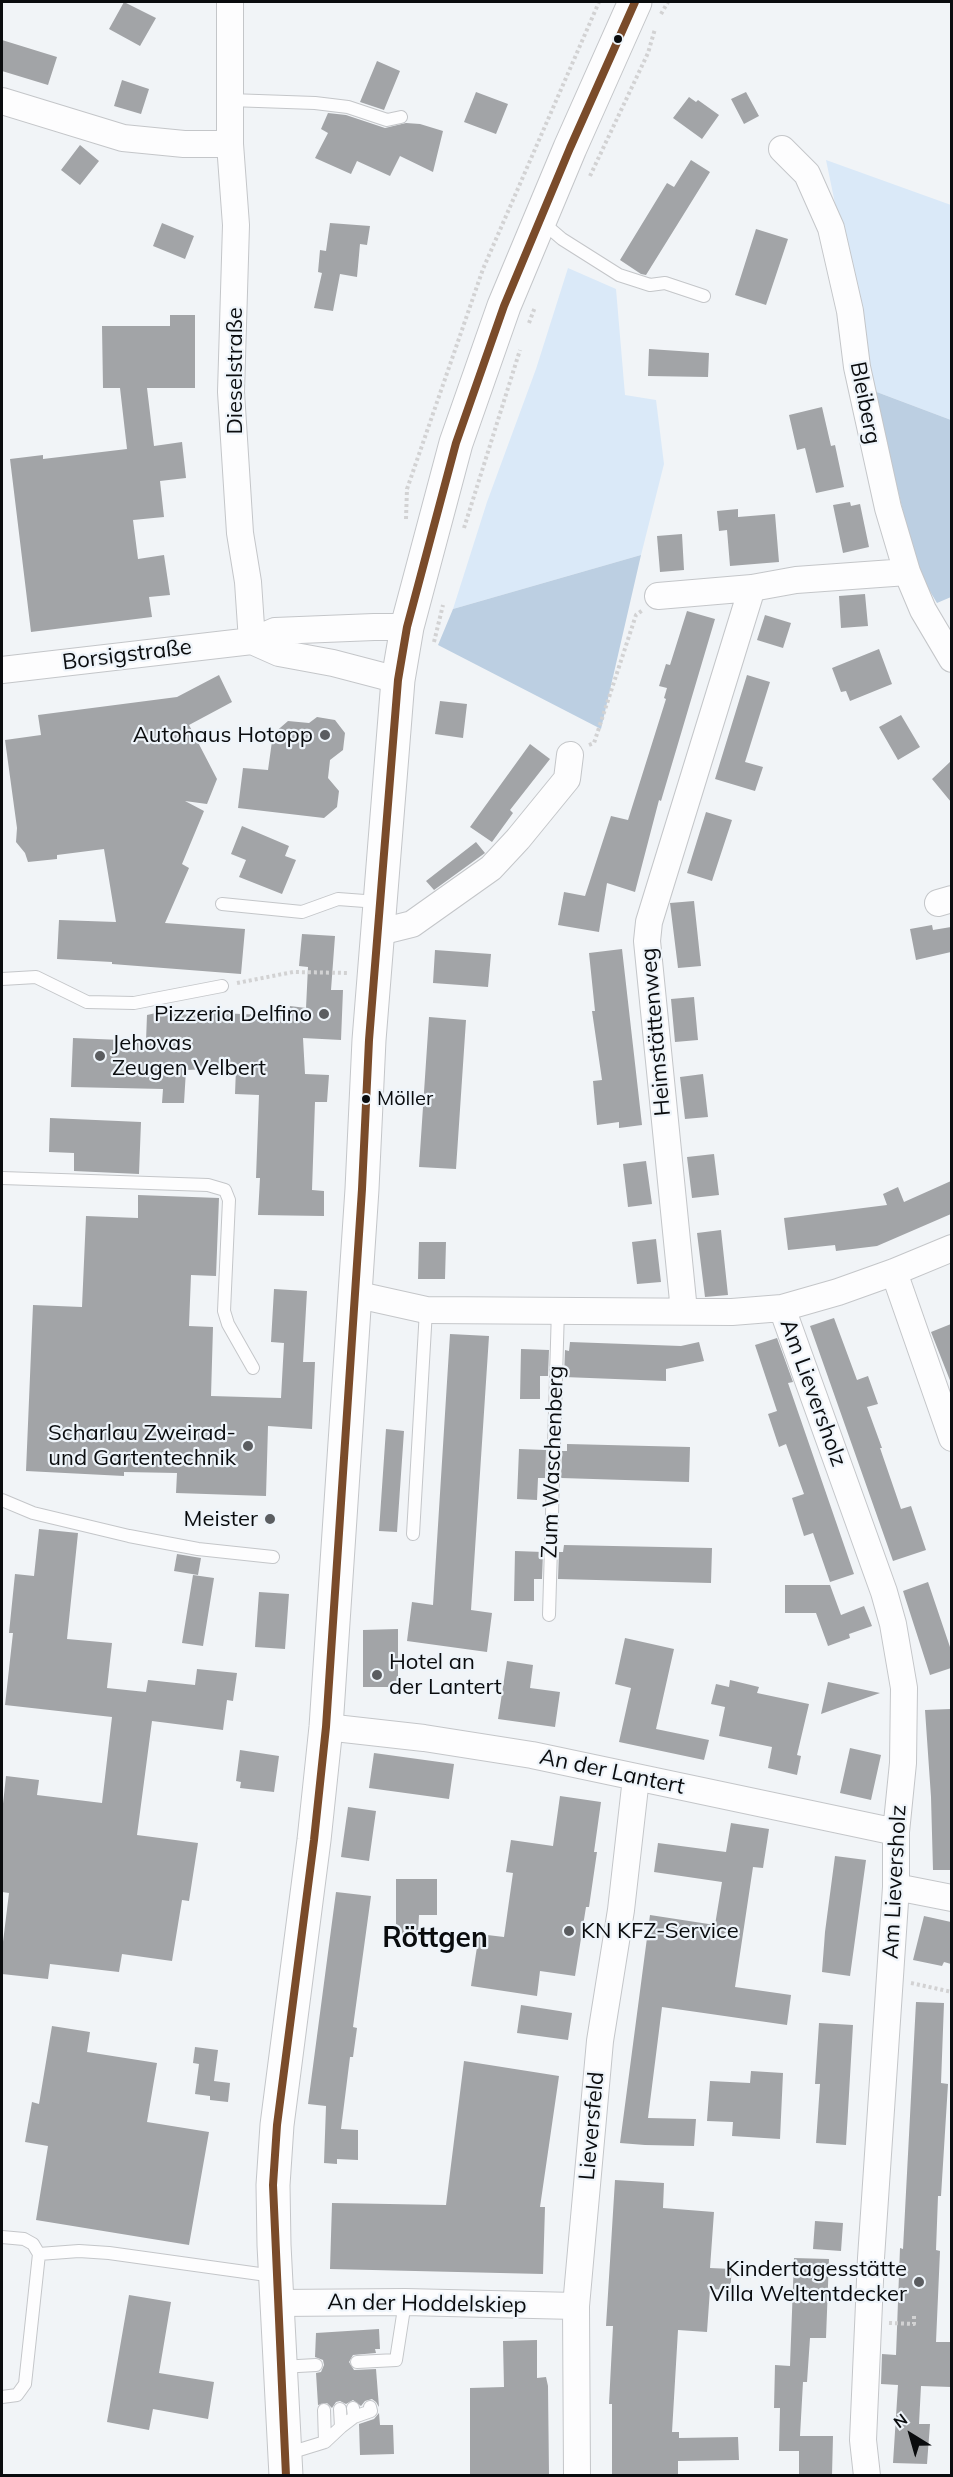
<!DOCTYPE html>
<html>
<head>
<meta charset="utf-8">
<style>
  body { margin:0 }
  #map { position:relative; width:953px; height:2477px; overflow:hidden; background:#f1f4f7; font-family:Mulish,sans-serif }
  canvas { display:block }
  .frame { position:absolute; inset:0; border:3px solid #0a0c0e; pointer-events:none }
  .north { position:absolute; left:881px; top:2405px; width:60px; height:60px; -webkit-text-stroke:4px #eef4fa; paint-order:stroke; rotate:323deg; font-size:16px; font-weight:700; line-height:24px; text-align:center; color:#0a0c0e }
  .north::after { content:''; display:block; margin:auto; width:21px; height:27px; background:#0a0c0e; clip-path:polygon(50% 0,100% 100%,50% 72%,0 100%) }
</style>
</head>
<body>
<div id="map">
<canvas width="953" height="2477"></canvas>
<div class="frame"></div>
<div class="north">N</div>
</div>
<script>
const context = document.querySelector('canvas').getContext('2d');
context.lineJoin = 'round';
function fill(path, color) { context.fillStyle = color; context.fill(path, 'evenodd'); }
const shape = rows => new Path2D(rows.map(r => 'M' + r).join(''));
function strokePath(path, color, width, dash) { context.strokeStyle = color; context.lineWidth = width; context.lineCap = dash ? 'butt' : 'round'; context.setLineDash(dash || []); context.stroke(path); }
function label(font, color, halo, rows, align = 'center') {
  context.font = font + ' Mulish,sans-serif'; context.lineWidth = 4.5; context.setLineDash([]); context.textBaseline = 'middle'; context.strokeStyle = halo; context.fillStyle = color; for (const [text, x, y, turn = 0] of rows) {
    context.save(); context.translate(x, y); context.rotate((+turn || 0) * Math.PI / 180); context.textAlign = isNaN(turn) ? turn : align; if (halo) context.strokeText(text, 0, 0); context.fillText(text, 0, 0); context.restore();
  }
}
fill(shape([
  [826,160,951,205,951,420,874,391],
  [568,268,616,289,625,395,656,400,664,464,641,555,453,609,487,502,536,369]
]), '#dae9f8');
fill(shape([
  [874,391,951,420,951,597,937,603,917,570],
  [641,555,601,729,438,645,453,609]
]), '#bccfe2');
fill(shape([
  [124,2,156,18,140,46,109,29],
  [2,40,57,57,48,85,2,71],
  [377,61,400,71,384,110,360,102],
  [122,80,149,89,141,114,114,106],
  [476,92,508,104,496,134,464,122],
  [746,92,759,116,744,124,731,99],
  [689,97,696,102,698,100,719,115,702,139,673,118],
  [328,113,346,115,385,128,406,123,420,124,443,131,433,172,400,156,390,176,357,161,351,174,315,158,328,133,321,129],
  [80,145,99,161,80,185,61,170],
  [691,160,710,172,646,275,641,274,620,260,667,183,674,187],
  [162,223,194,236,185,259,153,246],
  [330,223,370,226,367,245,360,244,357,277,340,274,333,311,314,308,322,273,318,272,320,250,326,251],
  [756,229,788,239,766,305,735,295],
  [170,315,195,315,195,388,147,388,154,446,182,442,186,478,160,481,164,517,133,520,138,559,164,555,170,595,149,597,152,617,31,632,10,459,43,455,43,459,127,449,120,388,103,388,102,326,170,326],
  [649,349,709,353,708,377,648,376],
  [822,407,831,446,835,445,844,487,816,493,805,448,797,450,789,415],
  [850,502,851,506,860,504,869,547,843,553,833,505],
  [738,509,738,517,775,514,779,562,730,566,727,530,719,531,717,511],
  [682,534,684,570,660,572,657,536],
  [865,594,868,626,841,628,839,596],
  [687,611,715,619,661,801,659,800,635,892,607,883,599,932,558,925,564,892,585,896,611,816,628,820,666,699,664,698,667,688,659,686,666,664,670,665],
  [765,615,791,623,783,648,757,640],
  [879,649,892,684,850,701,846,691,841,692,832,668],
  [219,675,232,702,189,725,217,779,207,804,185,801,204,811,182,864,189,868,165,923,245,929,241,974,112,964,112,962,57,959,59,920,116,922,104,849,57,855,57,859,28,862,25,853,16,842,17,828,5,740,41,735,38,715,177,697],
  [747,675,770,682,745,762,763,767,755,791,715,779],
  [440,701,467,704,463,738,435,734],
  [901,715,920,747,898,760,879,727],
  [317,717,335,720,345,733,343,750,330,760,328,778,339,791,337,807,324,818,238,808,243,768,268,770,273,734,288,721,309,723],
  [530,744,550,759,510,810,513,813,492,842,470,827],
  [951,761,951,802,932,779],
  [706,812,732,820,712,881,687,873],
  [242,826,289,846,285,856,296,860,282,894,239,877,246,860,231,854],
  [476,842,485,853,434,890,426,881],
  [694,901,701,966,678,968,670,903],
  [932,925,933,930,951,927,951,952,916,960,910,929],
  [302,934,335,936,331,990,343,990,341,1040,303,1038,305,1074,329,1075,327,1102,315,1102,312,1190,324,1191,324,1216,258,1215,260,1178,256,1178,259,1095,235,1094,236,1068,186,1070,184,1103,162,1103,163,1089,71,1087,73,1038,146,1041,147,1015,156,1013,194,1015,195,1012,288,1016,290,1006,306,1008,308,967,299,966],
  [622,949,642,1125,619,1128,619,1122,597,1125,593,1081,602,1080,592,1011,595,1011,589,953],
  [435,950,491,954,488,987,433,983],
  [694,997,698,1040,675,1042,671,999],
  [429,1017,466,1020,456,1169,419,1167],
  [703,1074,708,1117,685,1119,680,1077],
  [50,1118,141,1122,139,1174,74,1171,74,1153,49,1152],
  [714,1154,719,1195,692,1198,687,1157],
  [646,1161,652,1204,628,1207,623,1164],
  [951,1181,951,1214,877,1246,836,1251,835,1245,788,1250,784,1218,887,1205,883,1194,898,1187,904,1202],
  [138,1195,219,1198,216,1276,191,1275,189,1326,213,1327,211,1396,281,1398,284,1343,271,1342,274,1289,307,1291,303,1362,315,1362,312,1429,268,1426,266,1496,176,1493,177,1473,124,1472,124,1476,26,1471,33,1305,82,1307,86,1216,138,1218],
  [721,1230,728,1295,705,1297,697,1233],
  [656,1239,661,1282,637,1284,632,1242],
  [419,1242,446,1242,445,1279,418,1279],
  [834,1318,857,1380,868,1376,878,1404,867,1407,882,1448,880,1448,901,1509,911,1506,926,1550,893,1561,810,1326],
  [951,1324,951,1383,931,1332],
  [450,1334,489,1336,471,1610,492,1613,487,1652,407,1641,412,1602,433,1605],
  [777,1338,793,1382,788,1383,854,1574,830,1582,813,1533,804,1536,792,1498,804,1494,786,1444,779,1447,768,1414,777,1411,755,1345],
  [570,1342,681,1346,699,1342,704,1361,666,1369,666,1381,564,1377,565,1350,569,1351],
  [521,1349,549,1350,548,1376,540,1376,540,1399,520,1399],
  [386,1429,404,1431,397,1532,379,1531],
  [567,1444,690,1447,689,1482,561,1478,562,1451,567,1451],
  [519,1449,546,1450,545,1478,538,1478,537,1500,517,1499],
  [39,1529,78,1533,67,1639,112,1643,107,1688,146,1692,148,1680,195,1685,197,1669,237,1673,233,1701,227,1700,223,1730,152,1721,137,1835,198,1843,189,1901,182,1900,172,1961,122,1954,119,1972,50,1964,48,1979,2,1974,2,1950,9,1893,2,1892,2,1813,6,1776,39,1780,37,1795,102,1803,112,1717,5,1705,13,1633,9,1633,15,1574,34,1576],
  [564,1545,712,1548,711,1583,558,1579,559,1552,563,1552],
  [515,1551,543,1552,542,1579,534,1579,534,1601,514,1601],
  [177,1554,201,1558,198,1575,174,1571],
  [193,1575,214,1578,203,1646,182,1643],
  [928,1582,951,1650,951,1668,930,1675,903,1591],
  [785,1585,830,1585,841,1615,864,1606,872,1626,849,1634,850,1638,828,1646,816,1613,785,1613],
  [259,1592,289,1594,285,1649,255,1647],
  [398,1629,398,1687,363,1687,363,1630],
  [625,1638,674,1649,656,1729,709,1740,704,1760,619,1742,631,1688,615,1684],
  [507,1661,533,1665,530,1688,560,1692,555,1727,498,1719],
  [730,1680,759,1687,757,1693,809,1704,797,1755,801,1756,797,1775,768,1768,772,1747,719,1736,725,1707,711,1704,716,1684,729,1687],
  [828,1682,880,1693,821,1714],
  [951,1709,951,1870,933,1870,931,1797,925,1710],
  [850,1748,881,1755,871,1800,840,1793],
  [240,1750,279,1756,274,1792,240,1788,241,1782,236,1781],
  [374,1753,454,1764,449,1799,369,1788],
  [560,1796,601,1802,594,1852,597,1852,589,1907,586,1907,575,1976,540,1971,537,1996,471,1986,479,1934,504,1937,513,1873,506,1872,511,1840,553,1846],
  [348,1807,376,1811,369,1861,341,1857],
  [731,1823,769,1829,763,1868,753,1867,735,1987,791,1995,787,2025,662,2007,648,2118,696,2119,694,2146,645,2145,620,2143,650,1915,715,1925,722,1882,654,1872,658,1843,726,1852],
  [835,1856,866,1860,850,1976,822,1972,825,1932],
  [396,1879,437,1879,437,1915,419,1915,418,1934,396,1934],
  [336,1892,371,1896,353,2027,357,2028,353,2057,350,2057,341,2129,358,2130,358,2160,337,2159,337,2164,324,2163,326,2106,308,2104],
  [924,1916,951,1922,951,1964,944,1962,942,1966,913,1960],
  [916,2002,944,2003,941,2083,948,2084,941,2196,938,2196,936,2250,940,2251,936,2342,951,2342,951,2387,921,2386,919,2424,930,2424,927,2464,893,2463,898,2385,881,2384,882,2354,896,2355,900,2248,903,2249],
  [521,2005,572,2013,568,2040,517,2033],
  [819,2023,853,2025,846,2145,816,2143,820,2084,815,2084],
  [52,2026,90,2032,87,2052,157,2063,147,2122,209,2132,189,2245,36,2220,48,2146,25,2142,32,2102,39,2104],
  [195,2047,218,2050,214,2081,230,2083,228,2102,210,2100,210,2096,195,2094,199,2064,193,2063],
  [464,2061,559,2076,540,2207,545,2207,543,2274,330,2269,332,2203,446,2205],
  [751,2071,783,2073,780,2139,732,2136,733,2122,707,2121,710,2081,750,2083],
  [615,2180,664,2183,663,2208,714,2212,710,2268,732,2269,730,2290,710,2289,707,2332,678,2330,672,2432,679,2432,679,2438,738,2437,739,2460,678,2461,678,2475,612,2475,612,2404,609,2404,613,2326,606,2326],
  [815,2221,843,2223,841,2251,813,2249],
  [794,2258,829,2259,826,2338,810,2338,807,2382,803,2382,800,2436,833,2436,832,2475,799,2475,799,2451,779,2451,780,2408,774,2408,775,2365,790,2366],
  [129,2295,171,2302,159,2373,214,2382,208,2419,153,2409,149,2430,107,2422],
  [379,2329,380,2349,375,2349,376,2353,353,2355,349,2362,354,2370,376,2369,379,2407,376,2402,372,2399,365,2401,361,2406,353,2400,346,2404,340,2401,336,2402,332,2408,327,2403,318,2405,316,2373,321,2372,324,2365,323,2360,315,2357,316,2333],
  [537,2340,537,2378,546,2377,548,2386,549,2475,470,2475,470,2388,504,2387,503,2341],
  [379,2413,380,2425,393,2425,394,2454,360,2455,359,2424,374,2419]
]), '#a2a4a7');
const lane = shape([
  [230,100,315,103,348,107,387,120,401,117],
  [541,221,562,239,619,275,650,285,665,283,704,296],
  [222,904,302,912,338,899,378,902],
  [2,979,36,977,87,1002,134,1003,222,986],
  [2,1178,208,1185,225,1190,229,1200,224,1311,228,1324,253,1368],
  [2,1500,33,1513,129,1536,198,1549,273,1557],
  [413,1534,426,1310],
  [549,1615,558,1309],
  [2,2237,24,2239,33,2244,39,2254,25,2384,17,2395,2,2397],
  [39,2254,79,2251,109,2253,274,2276],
  [357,2362,396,2360,405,2302],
  [281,2367,316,2365],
  [354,2417,371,2411,370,2407],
  [341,2427,354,2417,353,2408],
  [325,2442,341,2427,340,2409],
  [286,2454,325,2442,324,2410]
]);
const street = shape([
  [230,2,230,144,236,225,231,392,240,533,248,582,252,641],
  [2,101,123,138,184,144,230,144],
  [782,149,807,174,831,228,850,311,857,367,888,508,907,572,923,610,952,659],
  [658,596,752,588,796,580,907,572],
  [252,641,279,653,333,663,398,680],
  [2,670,252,641,275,631,374,627,407,627],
  [938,903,952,899],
  [376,933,412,924,491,868,518,839,567,779,570,755],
  [894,1272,952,1438],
  [354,1294,426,1310,732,1312,782,1308,838,1292,894,1272,952,1248],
  [782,1308,884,1592,893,1624,904,1688,903,1763,896,1832,896,1887,871,2258,863,2440,867,2476],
  [684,1311,647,941,649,922,752,588],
  [326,1727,424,1738,532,1755,896,1832],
  [896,1887,952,1898],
  [277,2303,405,2302,576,2306],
  [577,2476,576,2306,600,2041,621,1910,636,1778]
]);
const secondary = shape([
  [286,2476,274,2245,273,2185,277,2125,314,1840,326,1727,362,1189,369,1040,398,680,407,627,456,443,504,306,570,148,635,2]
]);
strokePath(lane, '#c4c6c9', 14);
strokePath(street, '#c4c6c9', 28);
strokePath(secondary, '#c4c6c9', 35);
strokePath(shape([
  [661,14,668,2],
  [590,176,648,53,655,29],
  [529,323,535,307],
  [406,519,407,489,483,269,599,2],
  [464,528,520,350],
  [434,642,443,605],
  [589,745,594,743,636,615,643,610],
  [237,983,293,972,349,973],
  [911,1983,952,1992],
  [889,2323,914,2324,914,2316]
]), '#d2d2d3', 4, [3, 3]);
strokePath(lane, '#fdfdfe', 12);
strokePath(street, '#fdfdfe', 26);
strokePath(secondary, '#fdfdfe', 33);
strokePath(shape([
  [286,2476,273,2185,277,2125,314,1840,326,1727,362,1189,369,1040,398,680,407,627,456,443,504,306,570,148,635,2]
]), '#7a4b2a', 8);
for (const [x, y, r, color] of [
  [618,39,5,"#0a0c0e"],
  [325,735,6,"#5b5d60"],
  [324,1014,6,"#5b5d60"],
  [100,1056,6,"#5b5d60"],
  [366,1099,5,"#0a0c0e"],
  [248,1446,6,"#5b5d60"],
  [270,1519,6,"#5b5d60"],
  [377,1675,6,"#5b5d60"],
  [569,1931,6,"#5b5d60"],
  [919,2282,6,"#5b5d60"]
]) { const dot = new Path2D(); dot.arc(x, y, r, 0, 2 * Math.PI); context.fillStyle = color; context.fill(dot); strokePath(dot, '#eef4fa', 2); }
label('20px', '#0a0c0e', '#eef4fa', [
  ["Möller",377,1099]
], 'left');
label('22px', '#0a0c0e', '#eef4fa', [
  ["Dieselstraße",235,371,-90],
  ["Bleiberg",865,403,79],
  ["Borsigstraße",127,655,-7],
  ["Heimstättenweg",656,1032,-95],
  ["Am Lieversholz",813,1393,70],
  ["Zum Waschenberg",553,1462,-88],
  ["An der Lantert",612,1772,12],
  ["Am Lieversholz",895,1882,-87],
  ["Lieversfeld",592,2126,-85],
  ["An der Hoddelskiep",427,2304,1]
]);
label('22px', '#0a0c0e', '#eef4fa', [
  ["Autohaus Hotopp",313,735],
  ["Pizzeria Delfino",312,1014],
  ["Jehovas",112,1043,"left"],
  ["Zeugen Velbert",112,1068,"left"],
  ["Scharlau Zweirad-",236,1433],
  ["und Gartentechnik",236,1458],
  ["Meister",258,1519],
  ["Hotel an",389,1662,"left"],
  ["der Lantert",389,1687,"left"],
  ["KN KFZ-Service",581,1931,"left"],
  ["Kindertagesstätte",907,2269],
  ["Villa Weltentdecker",907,2294]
], 'right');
label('bold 28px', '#0a0c0e', '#eef4fa', [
  ["Röttgen",435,1939]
]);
</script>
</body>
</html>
